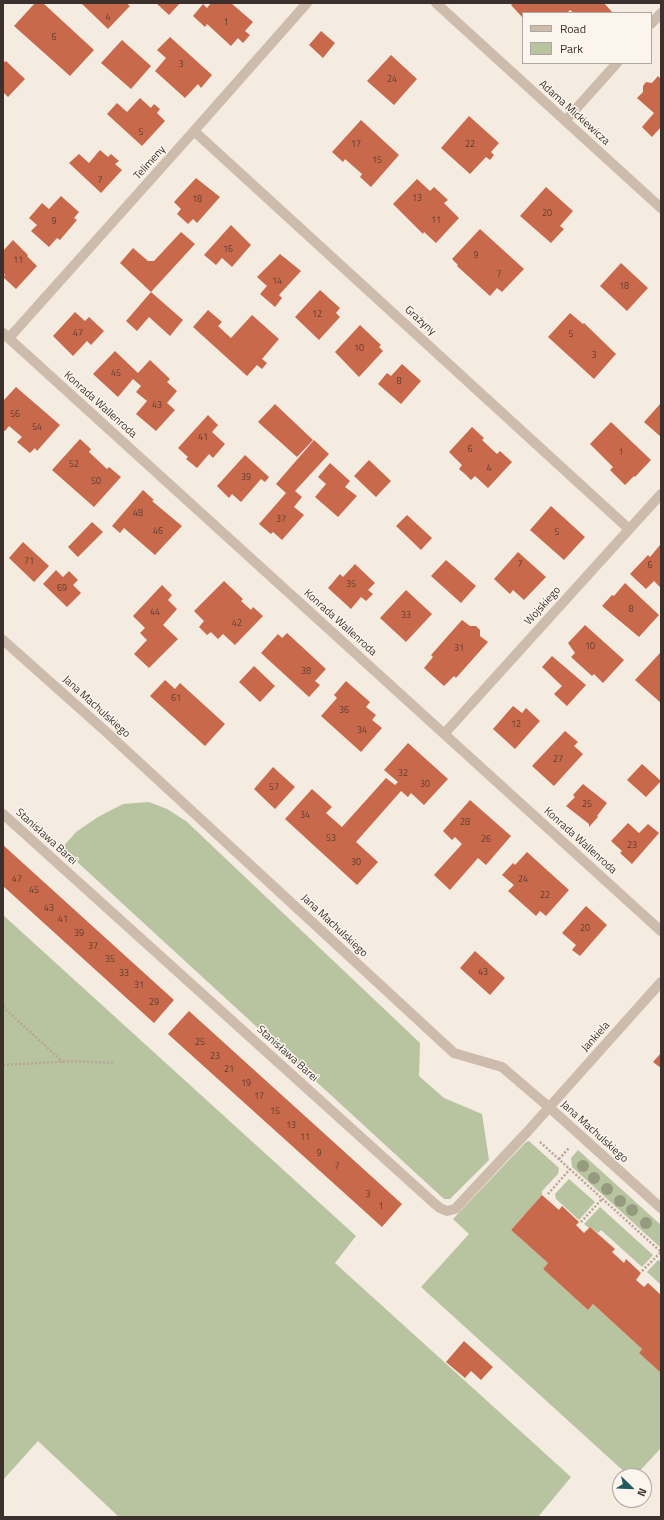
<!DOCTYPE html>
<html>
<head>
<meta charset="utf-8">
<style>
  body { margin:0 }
  #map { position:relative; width:664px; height:1520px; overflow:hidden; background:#f4ebe1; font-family:"Titillium Web",sans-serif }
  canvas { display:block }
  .frame { position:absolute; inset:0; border:4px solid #3b302b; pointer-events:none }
  .legend { position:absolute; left:522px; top:12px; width:130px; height:52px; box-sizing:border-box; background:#fbf5ee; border:1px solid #aea6a0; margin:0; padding:5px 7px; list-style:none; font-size:12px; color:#3b302b }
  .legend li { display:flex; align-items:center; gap:8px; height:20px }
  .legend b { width:20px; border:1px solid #aea6a0 }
  .north { position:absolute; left:612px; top:1468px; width:40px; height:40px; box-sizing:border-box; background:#fbf5ee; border:1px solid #aea6a0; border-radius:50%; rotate:113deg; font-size:11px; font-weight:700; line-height:16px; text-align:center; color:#3b302b }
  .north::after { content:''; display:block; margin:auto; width:14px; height:18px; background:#1f5a5e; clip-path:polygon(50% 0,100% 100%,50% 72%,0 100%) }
</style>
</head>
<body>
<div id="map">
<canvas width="664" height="1520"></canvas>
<div class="frame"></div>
<ul class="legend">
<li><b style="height:5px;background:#cdbbac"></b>Road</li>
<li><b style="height:11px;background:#b8c4a0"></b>Park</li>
</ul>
<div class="north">N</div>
</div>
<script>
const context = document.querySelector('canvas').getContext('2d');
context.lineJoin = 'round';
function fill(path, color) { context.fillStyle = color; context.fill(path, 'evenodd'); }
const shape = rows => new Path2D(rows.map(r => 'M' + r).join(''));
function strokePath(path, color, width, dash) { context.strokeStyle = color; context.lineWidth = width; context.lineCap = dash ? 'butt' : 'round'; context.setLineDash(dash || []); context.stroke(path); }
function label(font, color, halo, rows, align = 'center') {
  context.font = font + ' "Titillium Web",sans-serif'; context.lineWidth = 3; context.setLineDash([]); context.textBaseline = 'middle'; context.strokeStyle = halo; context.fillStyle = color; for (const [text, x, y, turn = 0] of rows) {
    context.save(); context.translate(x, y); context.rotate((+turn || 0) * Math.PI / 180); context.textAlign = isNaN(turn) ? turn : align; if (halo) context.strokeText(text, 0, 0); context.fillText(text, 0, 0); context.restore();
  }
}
fill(shape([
  [149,802,167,809,186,821,420,1043,419,1076,444,1098,482,1114,489,1160,450,1199,444,1199,62,848,76,832,98,817,123,804],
  [3,915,356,1236,335,1263,571,1477,538,1517,119,1517,38,1441,3,1480],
  [529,1141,559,1168,558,1174,542,1191,542,1195,511,1230,548,1263,543,1269,588,1310,593,1304,642,1349,639,1353,661,1373,661,1448,635,1476,629,1476,421,1287,469,1234,453,1219,526,1142],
  [578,1150,661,1225,661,1248,572,1167,571,1158],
  [569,1179,595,1202,579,1220,556,1199,555,1194],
  [600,1207,653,1255,642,1267,601,1230,598,1233,590,1227,589,1228,584,1224],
  [658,1260,661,1262,661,1285,647,1272]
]), '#b8c4a0');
fill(shape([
  [35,3,43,3,94,50,70,76,14,26],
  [81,3,126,3,130,6,108,29],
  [156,3,180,3,169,15],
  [211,3,231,3,253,22,245,31,250,35,243,43,238,38,231,46,207,24,205,27,193,16,203,4,207,8],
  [513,3,604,3,612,12,574,13,570,10,567,13,523,13,523,18,511,5],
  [321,31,335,43,323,58,309,45],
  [170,37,212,75,201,88,198,84,185,98,155,71,166,58,157,50],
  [122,40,151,66,131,89,101,63],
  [391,55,417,79,394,105,367,81],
  [3,61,5,62,6,61,25,79,8,97,4,93,3,94],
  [658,76,661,79,661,127,652,137,642,127,654,113,637,98,643,92,643,86,646,82,652,83],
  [140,98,151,108,154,104,160,109,157,113,165,121,142,146,107,114,117,103,127,112],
  [469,116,499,143,491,152,494,155,490,160,486,157,470,174,441,148],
  [361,120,399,155,371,187,360,177,362,174,345,159,343,162,332,152],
  [100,150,108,157,111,154,119,161,115,164,122,170,101,193,69,163,79,154,89,163],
  [196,178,220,197,197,223,193,219,188,224,177,214,181,209,174,202],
  [417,179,430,191,434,187,448,200,444,203,459,218,436,243,424,232,423,234,393,204],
  [546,187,573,211,560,226,564,229,551,243,520,216],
  [61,196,79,212,74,218,77,220,60,240,57,238,49,247,31,231,37,225,29,218,42,203,49,209],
  [231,225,251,245,232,267,222,258,216,265,204,255],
  [480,229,524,269,502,292,497,288,490,296,457,266,458,265,452,259],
  [181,232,195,244,151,292,183,320,170,336,149,317,137,331,126,321,151,292,120,263,133,248,148,261,154,261],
  [13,240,28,255,27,256,37,266,16,289,3,277,5,275,3,273,3,251],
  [280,254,301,271,279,295,282,298,275,307,260,294,267,286,257,277],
  [621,263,648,288,627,311,600,286],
  [320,290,340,308,336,313,340,317,319,340,295,317],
  [208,310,222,322,218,326,231,338,252,315,279,339,262,359,267,363,262,369,257,365,247,376,193,327],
  [75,312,85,321,89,317,104,331,91,345,87,341,73,356,53,336],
  [570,313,583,324,584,323,616,354,594,379,548,337],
  [360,325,381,345,379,347,383,351,359,377,335,352],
  [115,351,138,373,150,360,170,379,167,382,177,391,167,403,175,410,156,431,136,414,147,401,136,392,141,386,133,379,118,397,93,374],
  [402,364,421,381,401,404,378,384,387,373,391,376],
  [16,387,60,425,37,451,35,448,30,453,17,442,22,437,9,426,5,431,3,430,3,401],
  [661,403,661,437,644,422],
  [275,404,313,440,297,457,258,422],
  [208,415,218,425,212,432,225,444,213,458,209,454,197,468,186,459,188,457,178,448],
  [611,422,651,460,635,477,634,476,625,485,610,470,613,467,590,444],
  [472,427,484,438,482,440,497,454,500,451,512,462,488,488,475,476,471,480,466,475,459,469,462,465,449,452],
  [80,439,91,449,89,452,107,469,109,467,121,477,94,507,52,470],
  [314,440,329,454,295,491,302,497,294,507,304,515,282,540,273,532,271,534,259,524,286,493,276,484],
  [245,455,269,477,265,482,261,479,241,502,232,494,229,498,217,486],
  [369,460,391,481,376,497,354,476],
  [330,463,350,481,345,487,357,496,338,517,315,497,326,484,318,477],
  [143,490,154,500,152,501,182,526,155,555,124,528,120,533,112,526],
  [551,506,585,537,564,560,530,530],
  [407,515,432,538,421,550,396,526],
  [92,522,103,532,78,557,68,547],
  [23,542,49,566,34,582,9,558],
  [660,545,661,588,654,581,646,589,630,574,648,555,650,557],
  [518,552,546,577,524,600,513,590,510,594,494,579],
  [446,560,476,586,461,603,431,576],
  [355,564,375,583,368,590,373,594,366,601,361,597,351,609,328,588,340,574,343,577],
  [56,570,63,577,69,571,78,580,73,585,81,593,67,607,43,584],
  [224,581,243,599,241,601,251,610,253,607,263,616,235,645,223,634,218,639,211,632,207,635,199,627,204,621,194,611],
  [625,583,659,615,639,637,602,606,612,595,614,596],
  [162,585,172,595,168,600,177,609,163,625,178,639,149,668,134,654,147,640,140,633,145,628,133,616],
  [406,590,432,614,406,642,380,618],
  [462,620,470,626,476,626,480,630,480,636,488,642,456,678,454,676,444,686,424,668,433,657,431,655],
  [585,625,624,660,603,683,594,674,592,676,571,657,575,653,568,643],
  [287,633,326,669,315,681,320,685,309,697,261,653,278,634,282,638],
  [660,653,661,655,661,703,635,680],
  [552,656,586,685,567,706,554,694,562,686,542,667],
  [254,666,275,686,260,702,239,682],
  [165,680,175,689,180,683,225,724,205,746,150,696],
  [346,681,370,702,366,707,376,715,372,720,382,728,361,752,321,716,337,698,334,695],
  [513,706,522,713,526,708,540,721,515,749,493,729],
  [565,731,578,742,574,746,583,754,554,786,532,766],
  [408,743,448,779,424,805,411,793,408,797,401,791,356,842,378,862,357,885,285,819,312,789,332,807,326,813,342,827,386,778,395,785,398,782,384,770],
  [642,764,661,781,646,797,627,780],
  [273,767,295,787,275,809,254,789],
  [583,784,607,803,597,816,598,817,589,827,589,824,566,806,575,797,573,795],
  [470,800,511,836,486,865,478,858,450,890,434,875,462,844,455,837,452,840,443,831],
  [628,823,639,833,648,824,659,833,632,864,620,853,622,851,611,841],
  [3,845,174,1000,154,1023,3,886],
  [527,852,569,890,546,916,540,911,536,916,508,891,514,885,502,875,513,863,515,865],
  [586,906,607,925,580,956,572,950,576,945,562,933],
  [475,951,505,978,490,995,460,968],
  [189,1011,402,1204,382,1227,168,1034],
  [661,1053,661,1068,653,1062],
  [542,1195,559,1210,562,1206,579,1222,576,1225,584,1233,590,1227,615,1249,612,1252,624,1263,626,1259,641,1273,636,1280,644,1287,648,1283,661,1295,661,1373,639,1353,642,1349,593,1304,588,1310,543,1269,548,1263,511,1230],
  [464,1341,493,1367,481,1380,471,1371,465,1378,446,1362]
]), '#c8694b');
strokePath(shape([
  [3,1007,63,1062],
  [3,1065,73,1061,113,1063],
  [540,1142,661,1252],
  [559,1159,569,1148],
  [548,1194,570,1169],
  [581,1222,602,1199],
  [642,1271,661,1252]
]), '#b9a596', 2.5, [2, 2]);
strokePath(shape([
  [436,3,661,208],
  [651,24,661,13],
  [565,121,617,63],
  [194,131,629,529],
  [3,333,661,931],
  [9,338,194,131,307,3],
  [3,640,103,729,454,1053,502,1067,550,1108,661,1208],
  [444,734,661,494],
  [3,814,435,1204,440,1208,447,1211,455,1209,528,1131,661,982]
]), '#cdbbac', 10);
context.fillStyle = '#969b7f';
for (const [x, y] of [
  [583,1166],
  [594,1178],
  [607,1189],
  [620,1201],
  [632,1210],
  [646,1223]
]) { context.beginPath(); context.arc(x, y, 6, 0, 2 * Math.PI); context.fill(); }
label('9px', '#5e3e33', null, [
  ["4",108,18],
  ["1",226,23],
  ["6",54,38],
  ["3",181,65],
  ["24",392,80],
  ["5",141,133],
  ["17",356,145],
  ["22",470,145],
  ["15",377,161],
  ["7",100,181],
  ["13",417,199],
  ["18",197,200],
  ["20",547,214],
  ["11",436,221],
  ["9",54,222],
  ["16",228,250],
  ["9",476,256],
  ["11",18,261],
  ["7",499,275],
  ["14",277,282],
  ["18",624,287],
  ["12",317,315],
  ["47",78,334],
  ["5",571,335],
  ["10",359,349],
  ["3",594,356],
  ["45",116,374],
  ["8",399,382],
  ["43",157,406],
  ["56",15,415],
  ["54",37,428],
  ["41",203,438],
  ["6",470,450],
  ["1",621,453],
  ["52",74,465],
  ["4",489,469],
  ["39",246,478],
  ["50",96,482],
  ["48",138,514],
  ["37",281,520],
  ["46",158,532],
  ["5",557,533],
  ["71",29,562],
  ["7",520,565],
  ["6",650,566],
  ["35",351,585],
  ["69",62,589],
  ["8",631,610],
  ["44",155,613],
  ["33",406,616],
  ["42",237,624],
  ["10",590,647],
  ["31",459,649],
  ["38",306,672],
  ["61",176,699],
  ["36",344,711],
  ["12",516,725],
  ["34",362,731],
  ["27",558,760],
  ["32",403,774],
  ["30",425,785],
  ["57",274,788],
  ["25",587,805],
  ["34",305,816],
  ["28",465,823],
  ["53",331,839],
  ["26",486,840],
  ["23",632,846],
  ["30",356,863],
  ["47",17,880],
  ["24",523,880],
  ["45",34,891],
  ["22",545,896],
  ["43",49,909],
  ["41",63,920],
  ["20",585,929],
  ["39",79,934],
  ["37",93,947],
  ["35",110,960],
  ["43",483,973],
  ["33",124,974],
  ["31",139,986],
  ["29",154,1003],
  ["25",200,1043],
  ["23",215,1057],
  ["21",229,1070],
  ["19",246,1084],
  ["17",259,1097],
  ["15",275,1112],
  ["13",291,1126],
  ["11",305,1138],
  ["9",319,1154],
  ["7",337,1167],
  ["3",368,1195],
  ["1",381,1207]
]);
label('11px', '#3b302b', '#fbf5ee', [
  ["Adama Mickiewicza",574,113,42],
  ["Telimeny",150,163,-48],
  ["Grażyny",420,321,42],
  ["Konrada Wallenroda",100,405,42],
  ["Wojskiego",543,606,-48],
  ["Konrada Wallenroda",340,623,42],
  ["Jana Machulskiego",96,707,42],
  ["Stanisława Barei",46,837,42],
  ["Konrada Wallenroda",580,841,42],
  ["Jana Machulskiego",334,926,43],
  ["Jankiela",596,1037,-48],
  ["Stanisława Barei",287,1054,42],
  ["Jana Machulskiego",594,1132,42]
]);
</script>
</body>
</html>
